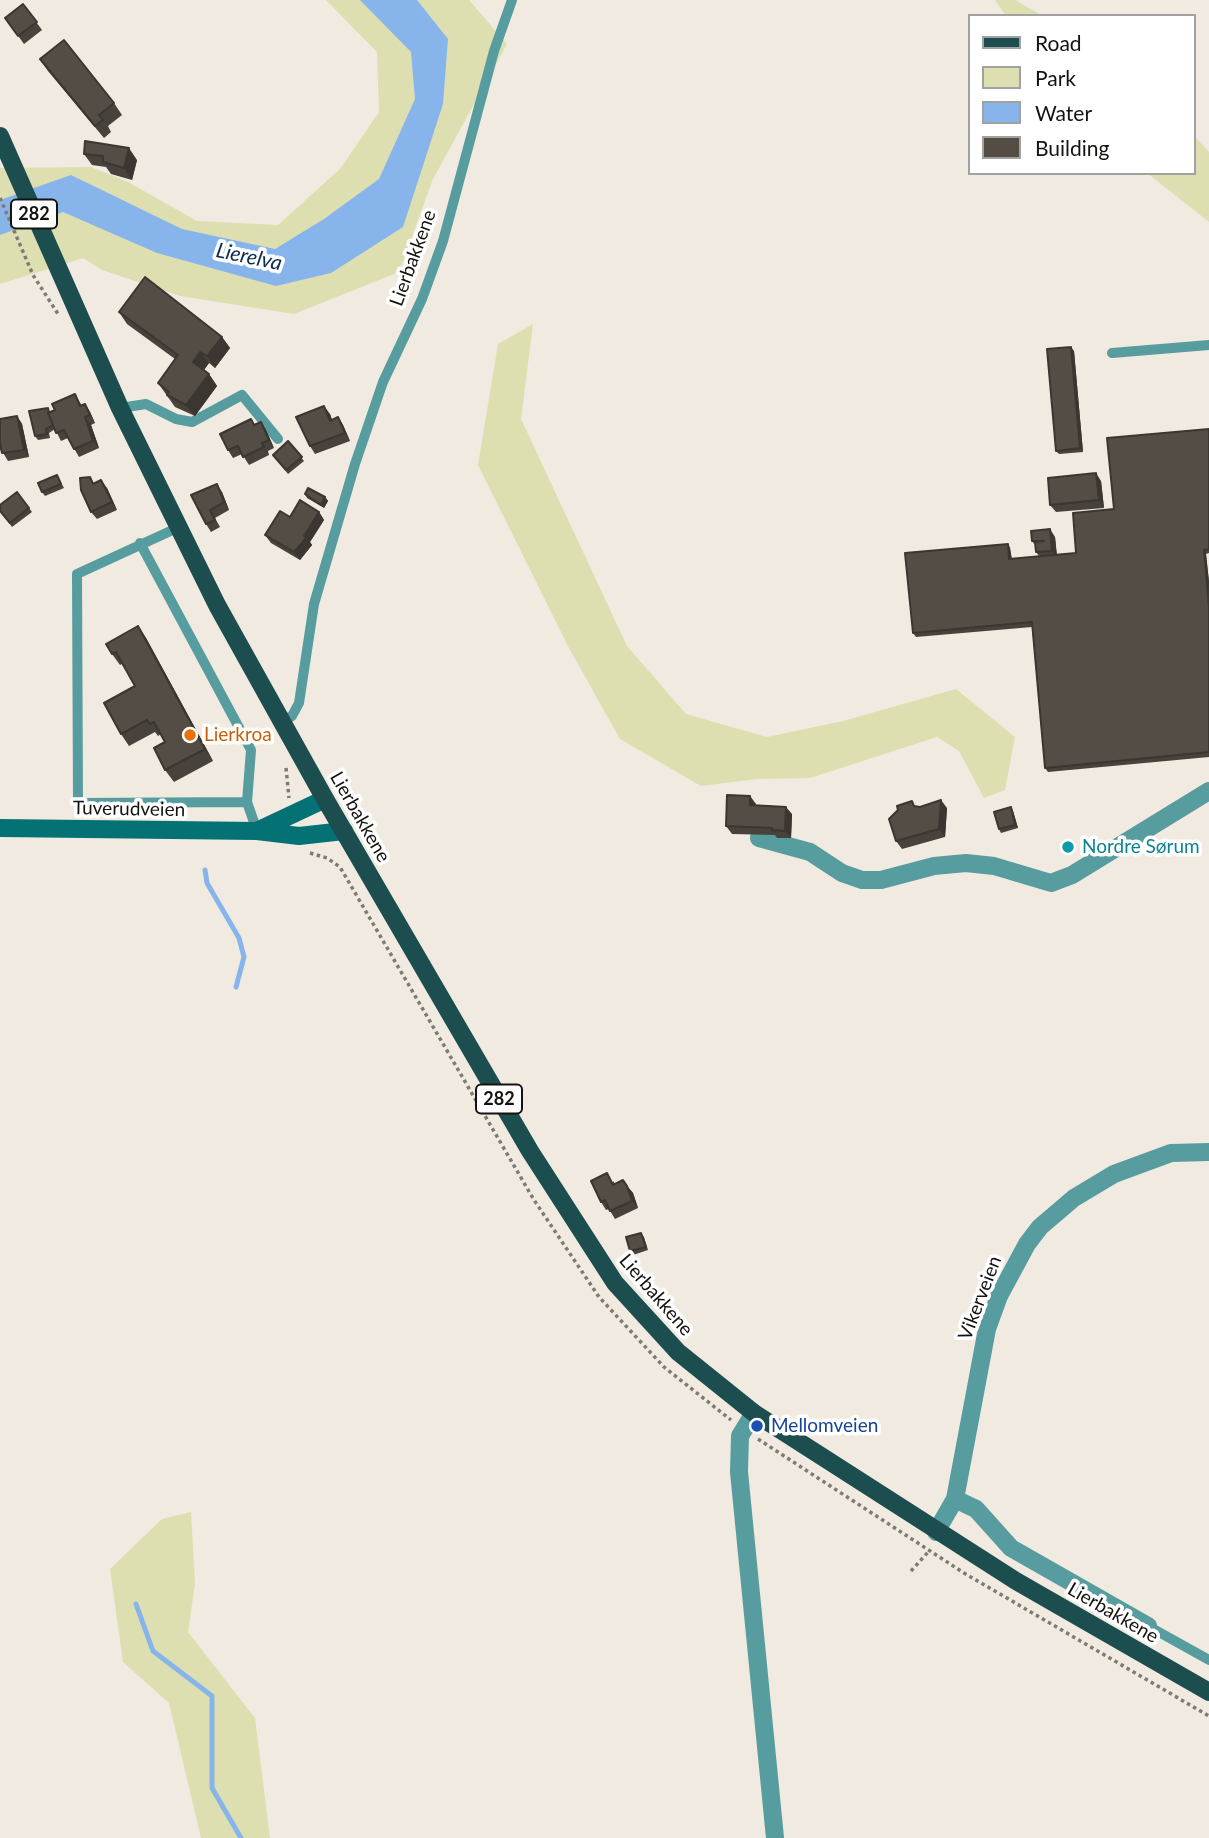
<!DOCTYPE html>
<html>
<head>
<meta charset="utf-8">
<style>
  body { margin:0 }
  #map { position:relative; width:1209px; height:1838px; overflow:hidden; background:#f1eae0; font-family:Lato,sans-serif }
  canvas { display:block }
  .legend { position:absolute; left:968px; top:14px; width:228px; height:161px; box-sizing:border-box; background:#fff; border:2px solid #a1a19f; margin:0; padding:9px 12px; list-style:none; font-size:21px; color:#151310 }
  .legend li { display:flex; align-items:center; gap:14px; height:35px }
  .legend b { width:35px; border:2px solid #a1a19f }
</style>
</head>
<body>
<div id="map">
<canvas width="1209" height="1838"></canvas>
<ul class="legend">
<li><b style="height:9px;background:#1c4d4f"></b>Road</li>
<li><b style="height:19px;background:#dddfb0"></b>Park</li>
<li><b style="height:19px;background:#88b4ec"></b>Water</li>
<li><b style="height:19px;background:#544d46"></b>Building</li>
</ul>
</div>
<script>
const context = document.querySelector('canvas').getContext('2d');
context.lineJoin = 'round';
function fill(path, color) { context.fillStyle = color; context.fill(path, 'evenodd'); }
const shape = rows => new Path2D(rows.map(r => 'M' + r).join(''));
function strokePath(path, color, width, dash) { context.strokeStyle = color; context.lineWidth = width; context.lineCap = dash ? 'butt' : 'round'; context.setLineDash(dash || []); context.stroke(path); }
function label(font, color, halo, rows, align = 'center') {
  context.font = font + ' Lato,sans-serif'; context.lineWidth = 7; context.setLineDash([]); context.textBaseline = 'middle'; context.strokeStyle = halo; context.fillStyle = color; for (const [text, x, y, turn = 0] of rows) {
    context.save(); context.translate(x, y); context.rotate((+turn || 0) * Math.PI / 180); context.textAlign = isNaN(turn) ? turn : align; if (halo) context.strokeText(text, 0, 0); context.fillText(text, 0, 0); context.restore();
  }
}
fill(shape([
  [326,0,469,0,507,44,433,179,399,272,294,314,180,296,102,270,83,258,0,284,0,168,91,167,128,182,197,221,278,225,340,169,379,112,377,52],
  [995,0,1015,0,1043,16,1006,16],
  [1193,135,1209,152,1209,222,1147,173,1193,173],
  [533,324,521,419,627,646,686,714,767,737,843,721,956,689,1015,737,1005,790,984,798,959,751,937,737,810,778,757,779,701,786,620,739,569,648,478,465,498,344],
  [191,1512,195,1584,188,1632,255,1718,270,1838,201,1838,169,1703,123,1662,110,1569,162,1519]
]), '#dddfb0');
fill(shape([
  [360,0,417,0,448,39,443,104,403,227,331,273,276,286,157,253,63,212,0,235,0,200,71,175,182,229,275,249,324,219,379,179,415,99,411,52]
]), '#88b4ec');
strokePath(shape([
  [205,870,207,883,239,938,244,957,236,987],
  [136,1604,153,1651,212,1696,212,1788,241,1838]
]), '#88b4ec', 5);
strokePath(shape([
  [0,198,33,275,58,314],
  [286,768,289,798],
  [310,853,327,858,340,867,534,1200,599,1297,664,1367,731,1420],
  [758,1439,964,1573,1209,1716],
  [911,1571,930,1550]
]), '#7f7b74', 3.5, [3.5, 3.5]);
strokePath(shape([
  [1112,353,1209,345],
  [120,408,146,404,176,419,192,422,242,395,278,439],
  [177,528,77,574,78,803,247,802,257,831],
  [140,543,251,750,247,802],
  [281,722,292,716,299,703,314,604,355,464,383,382,422,299,443,241,494,51,512,0],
  [1148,1626,1209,1660]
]), '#579c9f', 10);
strokePath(shape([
  [759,838,810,852,842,873,862,880,881,880,934,866,966,863,994,866,1051,883,1072,875,1209,791],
  [754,1413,740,1436,739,1472,775,1838],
  [955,1499,976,1509,1011,1548,1148,1626],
  [936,1532,955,1499,987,1329,999,1296,1027,1244,1040,1227,1074,1198,1114,1174,1171,1153,1209,1152]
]), '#579c9f', 18);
strokePath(shape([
  [0,828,257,831,299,836,344,831],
  [257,831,325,799]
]), '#047175', 18);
strokePath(shape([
  [0,136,120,408,217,605,325,799,530,1151,615,1283,678,1352,754,1413,1016,1581,1209,1692]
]), '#1c4d4f', 18);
fill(shape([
  [23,4,42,30,24,44,5,18],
  [40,59,114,103,122,115,108,126,111,132,104,138,48,71],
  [84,154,137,160,132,180,111,174,106,167,92,165],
  [119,312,222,337,230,348,215,368,209,363,204,370,209,374,217,386,195,416,175,407,158,383,175,359,127,324],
  [1074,351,1083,452,1059,454,1056,451],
  [75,394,82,406,85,404,90,412,95,423,91,425,99,448,79,457,68,438,61,441,55,429,49,433,50,438,38,440,35,436,51,412,55,410],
  [330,414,332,420,338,417,343,425,350,441,315,454,310,446],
  [17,416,22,424,29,457,8,461,2,451,0,450,0,419],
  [251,419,255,425,261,422,266,430,274,448,268,451,269,455,249,465,242,454,233,458,228,450],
  [1209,429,1209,553,1206,554,1209,582,1209,757,1048,772,1045,768,1032,627,916,637,913,633,1008,544,1010,548,1012,559,1039,556,1036,552,1035,545,1032,541,1055,537,1057,555,1076,553,1114,509],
  [288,441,304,461,288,474,273,455],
  [57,475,64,488,45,496,42,492],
  [1101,481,1104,508,1056,512,1050,505],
  [94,484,107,488,117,510,97,519,91,512],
  [17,492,32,512,12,527,0,511],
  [222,492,229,510,215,518,220,527,211,532,206,524,191,495],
  [305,494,325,497,328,501,324,508,307,498],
  [319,512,324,520,310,542,312,545,300,560,271,543,265,535,290,517],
  [138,626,146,638,213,761,174,782,165,770,165,742,161,734,158,736,155,732,129,746,121,734,135,686,122,664,120,665,112,654],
  [750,796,756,805,792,814,791,838,777,838,775,835,732,834,726,826],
  [916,806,947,808,945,837,902,849,896,841],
  [1011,807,1013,811,1018,828,1001,833,999,829],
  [613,1181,615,1184,627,1186,633,1193,638,1208,615,1219,609,1209,606,1210,601,1202],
  [641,1233,644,1237,648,1250,633,1255,630,1251]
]), '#48423c');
fill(shape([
  [129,148,137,160,132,180,124,168],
  [222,337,230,348,215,368,207,356],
  [1071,347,1074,351,1083,452,1080,448],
  [200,352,209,363,201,374,193,362],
  [209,374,217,386,195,416,186,405],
  [85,404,90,412,95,423,90,415],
  [324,406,330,414,335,428,330,421],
  [17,416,22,424,29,457,24,450],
  [85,417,91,425,99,448,93,441],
  [338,417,343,425,350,441,345,433],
  [261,422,266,430,274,448,269,440],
  [1096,473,1101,481,1104,508,1099,500],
  [101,480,107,488,117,510,112,502],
  [217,484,222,492,229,510,224,502],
  [325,497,328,501,324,508,321,505],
  [319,512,324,520,310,542,312,545,300,560,294,552],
  [1050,529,1055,537,1057,559,1052,551],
  [1008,544,1010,548,1012,563,1009,559],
  [1204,550,1206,554,1209,582,1209,607],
  [138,626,146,638,213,761,205,749],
  [750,796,756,804,755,813,750,805],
  [941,800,947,808,945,837,939,829],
  [786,807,792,814,791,838,785,831],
  [1011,807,1013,811,1018,828,1015,825],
  [627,1186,633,1193,638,1208,632,1201]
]), '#3b3631');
const building = shape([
  [23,4,37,22,18,36,5,18,23,4],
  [64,40,114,103,99,115,103,120,95,126,40,59,64,40],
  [85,141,129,148,124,168,103,162,103,156,84,154,85,141],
  [145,277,222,337,207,356,200,352,193,362,209,374,186,405,167,395,169,392,158,383,178,355,119,312,145,277],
  [1071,347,1080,448,1056,451,1047,349,1071,347],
  [75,394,80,406,85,404,90,415,85,417,93,441,74,449,64,430,56,433,48,413,55,410,52,404,75,394],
  [324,406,330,421,338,417,345,433,310,446,296,417,324,406],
  [48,408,49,413,48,413,53,425,46,429,47,434,35,436,29,411,48,408],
  [17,416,24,450,2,453,0,443,0,419,17,416],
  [251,419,254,425,261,422,269,440,262,443,264,447,243,457,238,446,228,450,220,434,251,419],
  [1209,429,1209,549,1204,550,1209,607,1209,752,1045,768,1032,622,913,633,905,553,1008,544,1009,559,1076,553,1073,513,1114,509,1107,438,1209,429],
  [288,441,302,457,286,470,273,455,288,441],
  [1096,473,1099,500,1050,505,1048,478,1096,473],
  [57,475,61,484,42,492,38,483,57,475],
  [90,477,93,484,101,480,112,502,91,512,81,490,80,478,90,477],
  [217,484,224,502,210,510,215,520,206,524,191,495,217,484],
  [308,488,325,497,321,505,305,494,308,488],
  [17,492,29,508,10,523,0,511,0,505,17,492],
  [300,500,319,512,304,536,307,537,294,552,265,535,280,511,290,517,300,500],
  [1050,529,1052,551,1036,552,1035,542,1044,541,1032,541,1031,531,1050,529],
  [138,626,205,749,165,770,154,748,165,742,154,722,150,724,147,720,121,734,104,703,135,686,116,652,112,654,106,644,138,626],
  [727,795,750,796,750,805,786,807,785,831,772,830,772,828,726,826,727,795],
  [941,800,939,829,896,841,889,819,898,810,897,806,912,801,914,806,920,807,941,800],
  [1011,807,1015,825,999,829,994,812,1011,807],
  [607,1173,613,1185,623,1180,627,1186,632,1201,610,1211,605,1200,601,1202,591,1181,607,1173],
  [641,1233,646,1247,630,1251,626,1237,641,1233]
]);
fill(building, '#544d46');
strokePath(building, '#3b3631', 2);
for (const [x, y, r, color] of [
  [190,735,7,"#e8710a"],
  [1068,847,7,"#0f9aa8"],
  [757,1426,7,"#1a4fb4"]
]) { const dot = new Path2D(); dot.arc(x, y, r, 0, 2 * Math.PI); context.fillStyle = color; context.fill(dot); strokePath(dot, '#fff', 2.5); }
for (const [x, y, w] of [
  [34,214,46],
  [499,1099,46]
]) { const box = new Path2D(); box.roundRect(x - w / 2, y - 14.5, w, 29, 5); context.fillStyle = '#fff'; context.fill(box); strokePath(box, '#151310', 2); }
label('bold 18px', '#151310', null, [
  ["282",34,214],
  ["282",499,1099]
]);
label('19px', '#151310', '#fff', [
  ["Lierbakkene",413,258,-70],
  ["Tuverudveien",129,809,1],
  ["Lierbakkene",360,817,60],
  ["Lierbakkene",656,1295,49],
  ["Vikerveien",980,1298,-69],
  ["Lierbakkene",1113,1613,30]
]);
label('19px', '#c56008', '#fff', [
  ["Lierkroa",204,735]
], 'left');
label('19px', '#0d838f', '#fff', [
  ["Nordre Sørum",1082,847]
], 'left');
label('19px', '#164399', '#fff', [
  ["Mellomveien",771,1426]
], 'left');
label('italic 21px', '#0c2a4d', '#fff', [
  ["Lierelva",249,257,12]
]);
</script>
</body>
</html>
